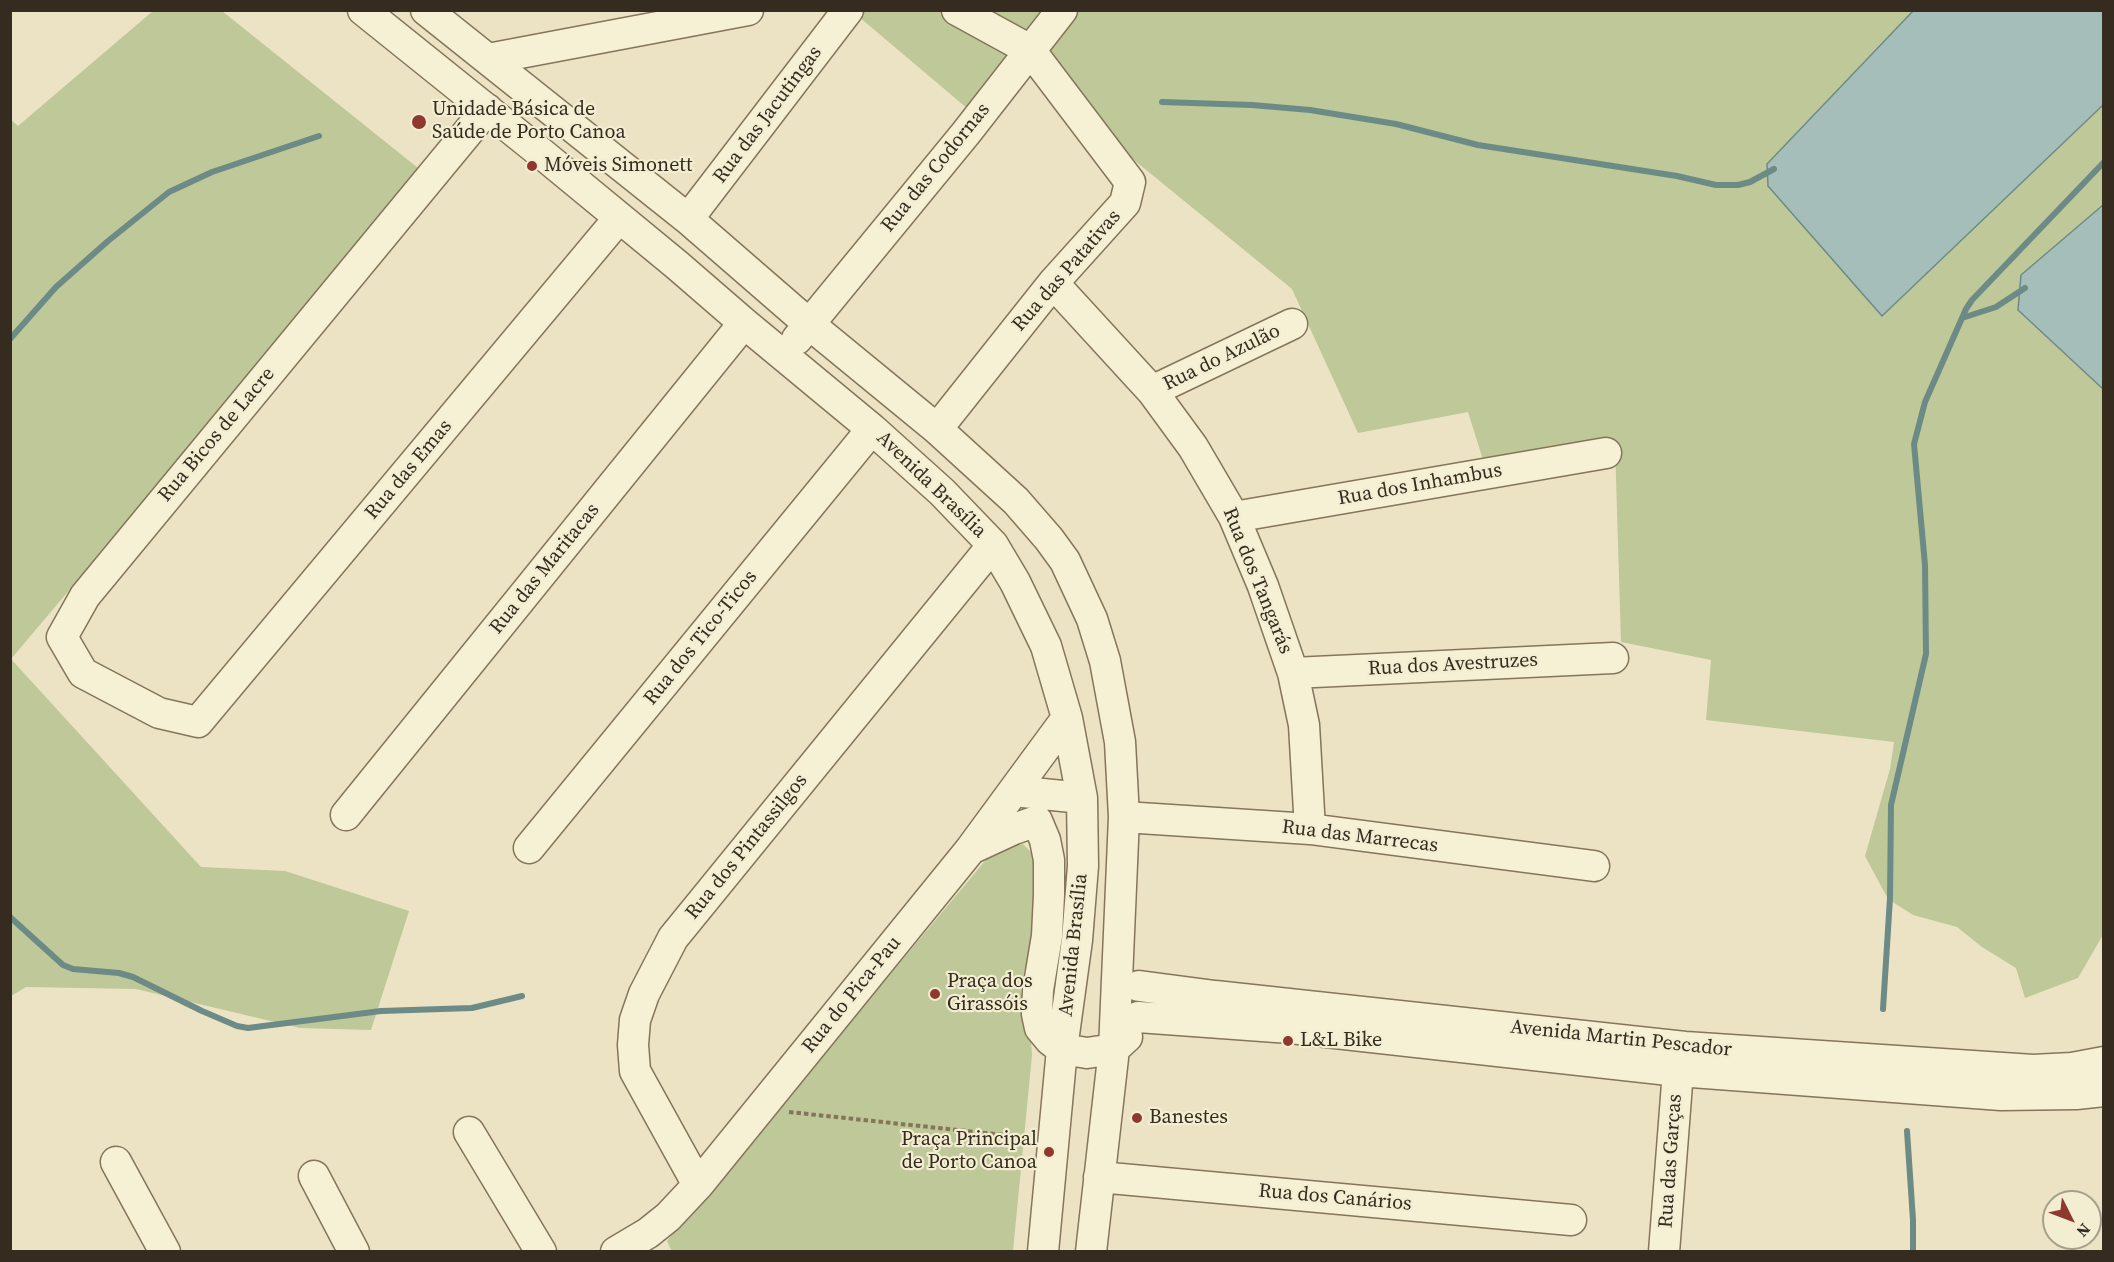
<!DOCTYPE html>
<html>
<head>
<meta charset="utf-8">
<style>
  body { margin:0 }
  #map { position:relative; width:2114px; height:1262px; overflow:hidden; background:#ebe3c3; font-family:"Source Serif 4",serif }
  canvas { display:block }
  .frame { position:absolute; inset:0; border:12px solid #352b1e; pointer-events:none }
  .north { position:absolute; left:2042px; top:1190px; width:60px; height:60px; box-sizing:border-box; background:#f3edd2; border:2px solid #a79f8a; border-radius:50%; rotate:132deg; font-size:16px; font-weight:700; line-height:24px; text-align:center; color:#352b1e }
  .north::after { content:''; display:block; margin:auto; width:21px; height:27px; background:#8f382f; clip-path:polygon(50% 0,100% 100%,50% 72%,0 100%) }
</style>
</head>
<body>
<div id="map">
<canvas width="2114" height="1262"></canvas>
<div class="frame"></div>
<div class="north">N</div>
</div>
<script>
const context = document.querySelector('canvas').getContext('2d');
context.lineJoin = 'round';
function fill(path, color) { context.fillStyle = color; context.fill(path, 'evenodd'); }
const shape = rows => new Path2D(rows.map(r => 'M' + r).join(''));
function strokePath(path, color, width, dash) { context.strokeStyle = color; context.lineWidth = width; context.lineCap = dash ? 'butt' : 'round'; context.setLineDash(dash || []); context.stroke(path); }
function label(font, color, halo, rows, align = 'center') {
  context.font = font + ' "Source Serif 4",serif'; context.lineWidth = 4.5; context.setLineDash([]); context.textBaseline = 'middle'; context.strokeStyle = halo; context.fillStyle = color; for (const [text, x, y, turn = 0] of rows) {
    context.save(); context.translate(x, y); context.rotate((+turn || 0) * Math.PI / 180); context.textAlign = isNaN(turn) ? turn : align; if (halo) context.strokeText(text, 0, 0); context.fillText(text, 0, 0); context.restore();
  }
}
fill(shape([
  [153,11,222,11,423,172,11,659,201,867,285,871,409,911,371,1030,300,1028,136,989,26,987,11,996,10,119,18,126],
  [852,11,1913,11,1767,164,1882,316,2103,105,2103,205,2021,275,2018,310,2103,389,2104,933,2078,978,2025,998,2016,968,1982,947,1957,927,1913,915,1888,899,1865,856,1890,769,1894,742,1706,720,1711,660,1621,642,1615,444,1485,466,1468,412,1358,433,1292,289,1025,71,981,120],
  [1023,844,1033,854,1041,871,1031,946,1020,988,1029,1018,1032,1055,1013,1251,672,1252,667,1241,995,849]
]), '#bec898');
const water = shape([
  [1913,11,2103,11,2103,105,1882,316,1768,186,1767,164,1913,11],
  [2103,205,2103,389,2018,310,2021,275,2103,205]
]);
fill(water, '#a5beb9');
strokePath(water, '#6c8b87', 1.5);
strokePath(shape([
  [1162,102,1252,105,1310,110,1396,124,1478,145,1677,176,1716,185,1738,185,1750,182,1774,169],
  [1962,318,1996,307,2025,288],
  [10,339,56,287,108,241,169,192,212,172,319,136],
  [10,917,63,965,73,969,119,973,133,977,202,1011,237,1026,248,1028,381,1011,472,1008,522,996],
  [1883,1009,1890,898,1891,805,1926,654,1925,565,1914,444,1925,402,1966,309,1972,300,2104,162],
  [1907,1131,1913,1220,1913,1252]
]), '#6c8b87', 6);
const minor = shape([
  [363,10,541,153,677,265,744,323,872,429,942,492,993,545,1015,582,1046,646,1067,718,1082,798,1083,866,1077,940,1062,1049,1043,1252],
  [426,10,688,219,809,324,937,429,1016,501,1049,539,1065,561,1092,619,1105,661,1120,742,1124,817,1114,1049,1091,1252],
  [488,59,748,10],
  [487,109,85,596,62,637,83,673,159,713,198,722,619,218],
  [688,219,848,10],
  [1053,283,1152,391,1193,447,1234,517,1263,586,1293,673,1304,725,1310,829],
  [797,339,966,133,1062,10],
  [1152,391,1292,324],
  [937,429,1053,283,1125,203,1130,182,1030,50,957,10],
  [1234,517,1606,453],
  [1293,673,1613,658],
  [1023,792,1082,798],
  [346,815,744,323],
  [1124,817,1310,829,1594,866],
  [529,848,872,429],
  [973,848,1014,829,1037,821,1045,840,1049,860,1049,895,1047,936,1038,990,1037,1014,1040,1028,1050,1040,1062,1049,1087,1053,1114,1049,1127,1037],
  [1139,986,1215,996,1685,1047,2033,1070,2072,1068,2104,1062],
  [1138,1017,1290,1028,1678,1071,2001,1095,2076,1094,2104,1091],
  [469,1132,541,1252],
  [116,1162,165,1252],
  [314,1176,354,1252],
  [1099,1177,1571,1220],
  [698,1185,635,1071,633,1045,635,1020,644,994,673,938,993,545],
  [616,1252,648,1233,668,1217,698,1185,970,850,1067,718],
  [1664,1252,1678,1071]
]);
strokePath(minor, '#84755b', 33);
strokePath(shape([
  [789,1112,1032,1138]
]), '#84755b', 4, [4.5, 3]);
strokePath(minor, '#f6f0d5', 30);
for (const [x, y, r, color] of [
  [419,122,8,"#8f382f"],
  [532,166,6,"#8f382f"],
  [935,994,6,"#8f382f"],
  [1288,1041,6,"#8f382f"],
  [1137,1118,6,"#8f382f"],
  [1049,1152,6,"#8f382f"]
]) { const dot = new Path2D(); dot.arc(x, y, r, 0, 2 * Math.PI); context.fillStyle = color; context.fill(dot); strokePath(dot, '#f3edd2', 2); }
label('20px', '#352b1e', '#f3edd2', [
  ["Unidade Básica de",432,110],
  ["Saúde de Porto Canoa",432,133],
  ["Móveis Simonett",544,166],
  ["Praça dos",947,982],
  ["Girassóis",947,1005],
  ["L&L Bike",1300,1041],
  ["Banestes",1149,1118],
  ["Praça Principal",1037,1140,"right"],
  ["de Porto Canoa",1037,1163,"right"]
], 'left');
label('20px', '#352b1e', '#f3edd2', [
  ["Rua das Jacutingas",768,115,-53],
  ["Rua das Codornas",936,168,-51],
  ["Rua das Patativas",1067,271,-49],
  ["Rua do Azulão",1222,358,-26],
  ["Rua Bicos de Lacre",217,435,-50],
  ["Rua das Emas",409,470,-50],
  ["Avenida Brasília",931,485,44],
  ["Rua dos Inhambus",1420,485,-10],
  ["Rua das Maritacas",545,569,-51],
  ["Rua dos Tangarás",1257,581,68],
  ["Rua dos Tico-Ticos",701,638,-51],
  ["Rua dos Avestruzes",1453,665,-3],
  ["Rua das Marrecas",1360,837,7],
  ["Rua dos Pintassilgos",747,847,-51],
  ["Avenida Brasília",1074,945,-84],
  ["Rua do Pica-Pau",852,995,-51],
  ["Avenida Martin Pescador",1621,1039,6],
  ["Rua das Garças",1671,1161,-86],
  ["Rua dos Canários",1335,1198,5]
]);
</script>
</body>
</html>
